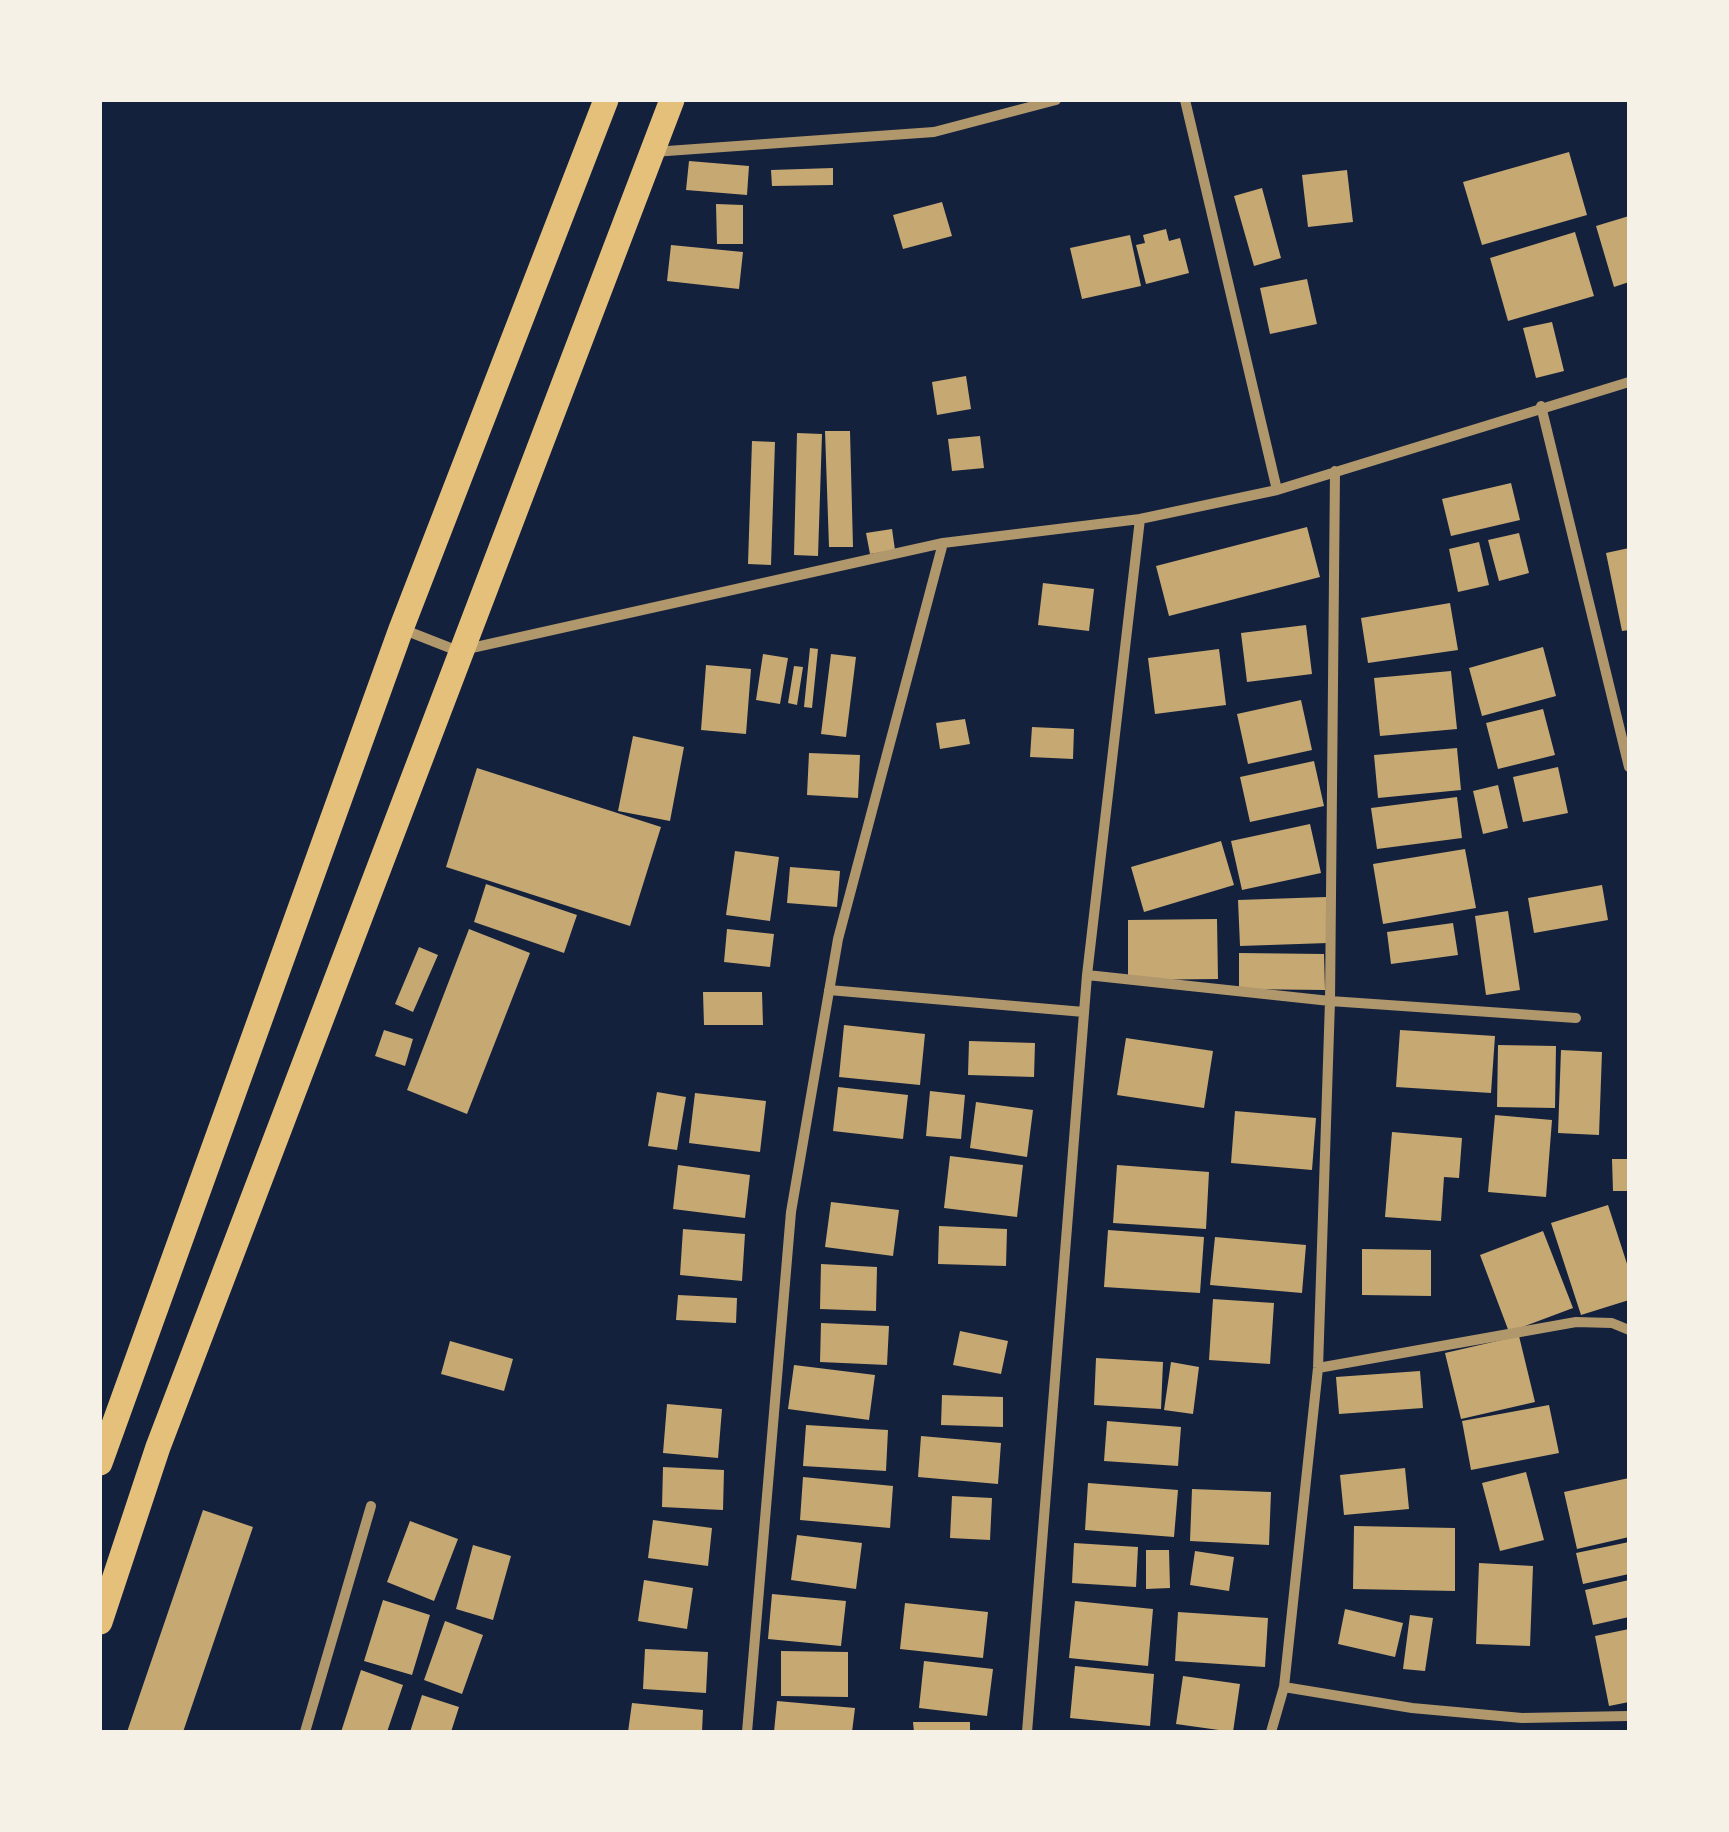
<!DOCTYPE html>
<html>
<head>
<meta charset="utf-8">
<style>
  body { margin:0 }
  #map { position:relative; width:1729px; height:1832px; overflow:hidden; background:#14213d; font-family:Commissioner,sans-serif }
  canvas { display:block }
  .frame { position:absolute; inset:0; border:102px solid #f6f1e7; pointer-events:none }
</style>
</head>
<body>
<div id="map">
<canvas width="1729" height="1832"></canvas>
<div class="frame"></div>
</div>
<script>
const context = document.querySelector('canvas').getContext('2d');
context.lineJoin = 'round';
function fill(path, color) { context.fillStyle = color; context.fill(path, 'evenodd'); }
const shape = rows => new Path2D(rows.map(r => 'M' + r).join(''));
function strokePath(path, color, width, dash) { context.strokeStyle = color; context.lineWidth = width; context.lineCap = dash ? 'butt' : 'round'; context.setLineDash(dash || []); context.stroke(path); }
fill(shape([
  [1569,152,1587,215,1482,245,1463,182],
  [689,161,749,166,747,195,686,190],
  [833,168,833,185,772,186,771,170],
  [1347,170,1353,222,1308,227,1302,175],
  [1262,188,1281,258,1254,266,1234,196],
  [942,202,952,236,903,249,893,215],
  [716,204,743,205,743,244,717,244],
  [1629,216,1629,282,1614,287,1596,226],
  [1166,229,1169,241,1180,238,1189,273,1146,284,1136,245,1145,243,1143,235],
  [1575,232,1594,296,1508,321,1490,258],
  [1130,235,1141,286,1082,299,1070,248],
  [671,245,743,252,739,289,667,281],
  [1307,279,1317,324,1270,334,1260,288],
  [1552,322,1564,371,1536,378,1523,328],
  [966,376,971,409,937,415,932,382],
  [825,431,850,431,853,547,829,547],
  [797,433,822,434,818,556,794,555],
  [980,436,984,468,952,471,948,439],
  [752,441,775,442,771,565,748,564],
  [1511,483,1520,520,1451,536,1442,499],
  [1307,527,1320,577,1169,616,1156,566],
  [892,529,895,550,870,554,866,533],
  [1519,533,1529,573,1499,581,1488,540],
  [1479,542,1489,585,1458,592,1449,549],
  [1629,548,1629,630,1622,631,1606,553],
  [1043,583,1094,589,1089,631,1038,625],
  [1450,603,1458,650,1368,663,1361,618],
  [1306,625,1312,674,1247,682,1241,633],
  [1543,647,1556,696,1482,716,1469,668],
  [810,648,818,649,812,708,804,707],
  [1219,649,1226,705,1155,714,1148,658],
  [763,654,788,658,780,704,756,700],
  [831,654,856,657,846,737,821,734],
  [706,665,751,669,746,734,701,730],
  [794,666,803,667,797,705,788,703],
  [1451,671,1457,729,1380,736,1374,678],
  [1301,700,1312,750,1248,764,1237,714],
  [1543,709,1555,755,1498,769,1486,723],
  [965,719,970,744,940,749,936,723],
  [1032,727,1074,729,1073,759,1030,757],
  [633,736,684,747,670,821,618,811],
  [1457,748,1461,790,1378,798,1374,755],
  [809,753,860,755,858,798,807,795],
  [1314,761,1324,806,1250,822,1240,777],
  [1558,767,1568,813,1523,822,1513,777],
  [477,768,661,827,630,926,446,867],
  [1498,785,1508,828,1483,834,1473,791],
  [1457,797,1462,838,1377,849,1371,808],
  [1310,824,1321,873,1242,890,1231,841],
  [1221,841,1234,885,1144,912,1131,867],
  [1465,849,1476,908,1383,924,1373,864],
  [735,851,779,857,770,921,726,915],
  [790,867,840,871,837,907,787,903],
  [486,884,577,915,564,953,474,922],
  [1602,885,1608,920,1534,933,1528,898],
  [1326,897,1328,943,1240,946,1238,900],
  [1508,911,1520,990,1486,995,1475,916],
  [1217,919,1218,979,1128,980,1128,920],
  [1453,923,1458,955,1391,964,1387,932],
  [469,929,530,953,467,1114,407,1090],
  [727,929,774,934,770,967,724,962],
  [419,947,438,955,413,1012,395,1004],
  [1239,953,1324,954,1325,990,1239,989],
  [703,992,762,992,763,1025,704,1025],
  [844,1025,925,1034,920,1085,839,1077],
  [384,1030,413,1039,405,1066,375,1056],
  [1400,1030,1495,1036,1491,1093,1396,1087],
  [1126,1038,1213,1051,1204,1108,1117,1095],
  [969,1041,1035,1043,1034,1077,968,1075],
  [1498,1045,1556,1046,1555,1108,1497,1107],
  [1561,1050,1602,1052,1599,1135,1558,1133],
  [838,1087,908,1095,903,1139,833,1131],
  [930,1091,965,1095,961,1139,926,1136],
  [657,1092,686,1097,677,1150,648,1146],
  [695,1093,766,1101,760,1152,689,1143],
  [976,1102,1033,1110,1027,1157,970,1148],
  [1235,1111,1316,1118,1312,1170,1231,1163],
  [1495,1115,1552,1120,1546,1197,1488,1192],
  [1392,1132,1462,1138,1459,1178,1444,1177,1441,1221,1385,1217],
  [950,1156,1023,1165,1017,1217,944,1208],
  [1612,1159,1629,1159,1629,1191,1613,1191],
  [678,1165,750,1175,745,1218,673,1209],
  [1117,1165,1209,1172,1206,1229,1113,1223],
  [831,1202,899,1210,893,1256,825,1247],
  [1608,1205,1629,1270,1629,1300,1581,1315,1551,1223],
  [939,1226,1007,1229,1006,1266,938,1264],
  [683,1229,745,1234,742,1281,680,1275],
  [1108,1230,1204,1237,1200,1293,1104,1287],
  [1543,1231,1573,1308,1509,1332,1480,1255],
  [1215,1237,1306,1245,1302,1293,1210,1285],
  [1362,1249,1431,1250,1431,1296,1362,1295],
  [821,1264,877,1267,876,1311,820,1309],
  [678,1295,737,1298,736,1323,676,1320],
  [1213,1299,1274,1303,1270,1364,1209,1360],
  [821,1323,889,1326,887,1365,820,1362],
  [960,1331,1008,1341,1001,1374,953,1365],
  [1519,1336,1535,1402,1461,1419,1445,1353],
  [450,1341,513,1359,504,1391,441,1374],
  [1096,1358,1163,1362,1161,1409,1094,1405],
  [1171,1362,1199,1367,1193,1414,1164,1410],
  [794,1365,875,1375,869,1420,788,1409],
  [1420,1371,1423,1408,1339,1414,1336,1377],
  [942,1395,1003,1397,1003,1427,941,1425],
  [667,1404,722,1409,718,1458,663,1453],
  [1549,1405,1559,1453,1471,1470,1462,1421],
  [1107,1421,1181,1427,1178,1466,1104,1461],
  [806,1425,888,1430,886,1471,803,1466],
  [921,1436,1001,1443,998,1484,918,1477],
  [663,1467,724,1470,723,1510,662,1507],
  [1405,1468,1409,1509,1344,1515,1340,1475],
  [1526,1472,1544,1540,1500,1551,1482,1483],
  [803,1477,893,1486,890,1528,800,1520],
  [1629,1478,1629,1537,1577,1549,1564,1492],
  [1088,1483,1178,1490,1174,1537,1085,1530],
  [1192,1489,1271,1492,1269,1545,1190,1541],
  [952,1496,992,1498,990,1540,950,1538],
  [203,1510,253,1527,183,1732,127,1732],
  [653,1520,712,1528,708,1566,648,1558],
  [410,1521,458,1539,434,1601,387,1582],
  [1354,1526,1455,1528,1455,1591,1353,1589],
  [797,1535,862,1543,856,1589,791,1580],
  [1629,1542,1629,1574,1583,1584,1576,1553],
  [1074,1543,1138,1547,1136,1587,1072,1583],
  [473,1545,511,1556,493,1620,456,1609],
  [1146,1550,1169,1550,1170,1588,1146,1589],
  [1195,1551,1234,1557,1229,1591,1190,1585],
  [1479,1563,1533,1566,1530,1646,1476,1644],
  [644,1580,693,1588,687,1629,638,1621],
  [1629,1580,1629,1617,1593,1625,1585,1590],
  [772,1594,846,1601,841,1646,768,1639],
  [383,1600,430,1615,412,1675,364,1661],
  [1075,1601,1153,1609,1148,1666,1069,1658],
  [905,1603,988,1612,983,1658,900,1649],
  [1345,1609,1403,1623,1395,1657,1338,1644],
  [1178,1612,1268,1618,1265,1667,1175,1661],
  [1410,1615,1433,1618,1425,1671,1403,1669],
  [445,1621,483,1635,462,1694,424,1680],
  [1629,1629,1629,1702,1609,1706,1595,1636],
  [645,1649,708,1652,706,1693,643,1689],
  [781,1651,848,1652,848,1697,781,1696],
  [924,1661,993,1669,987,1716,919,1708],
  [1075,1666,1154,1674,1150,1726,1070,1718],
  [361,1670,403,1685,387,1732,341,1732],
  [1183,1676,1240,1684,1233,1732,1176,1724],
  [422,1695,459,1707,451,1732,410,1732],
  [777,1701,855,1708,852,1732,774,1732],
  [632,1703,703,1710,702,1732,628,1732],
  [913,1722,970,1722,970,1732,914,1732]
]), '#c6a872');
strokePath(shape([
  [1185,100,1277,490],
  [653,152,934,132,1056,100],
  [1541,406,1629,767],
  [402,629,458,651,943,543,1140,519,1277,490,1629,382],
  [1087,975,1330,1001,1576,1018],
  [829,990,1084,1012],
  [1318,1368,1576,1322,1612,1323,1629,1330],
  [1284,1687,1412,1708,1522,1718,1629,1716],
  [305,1732,371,1506],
  [747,1732,791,1212,838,939,943,543],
  [1027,1732,1087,975,1140,519],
  [1271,1732,1284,1687,1318,1368,1330,1001,1335,471]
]), '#b1986c', 10);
strokePath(shape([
  [100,1463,401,629,606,100],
  [100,1622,158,1447,672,100]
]), '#e5c07b', 25);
</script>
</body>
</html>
